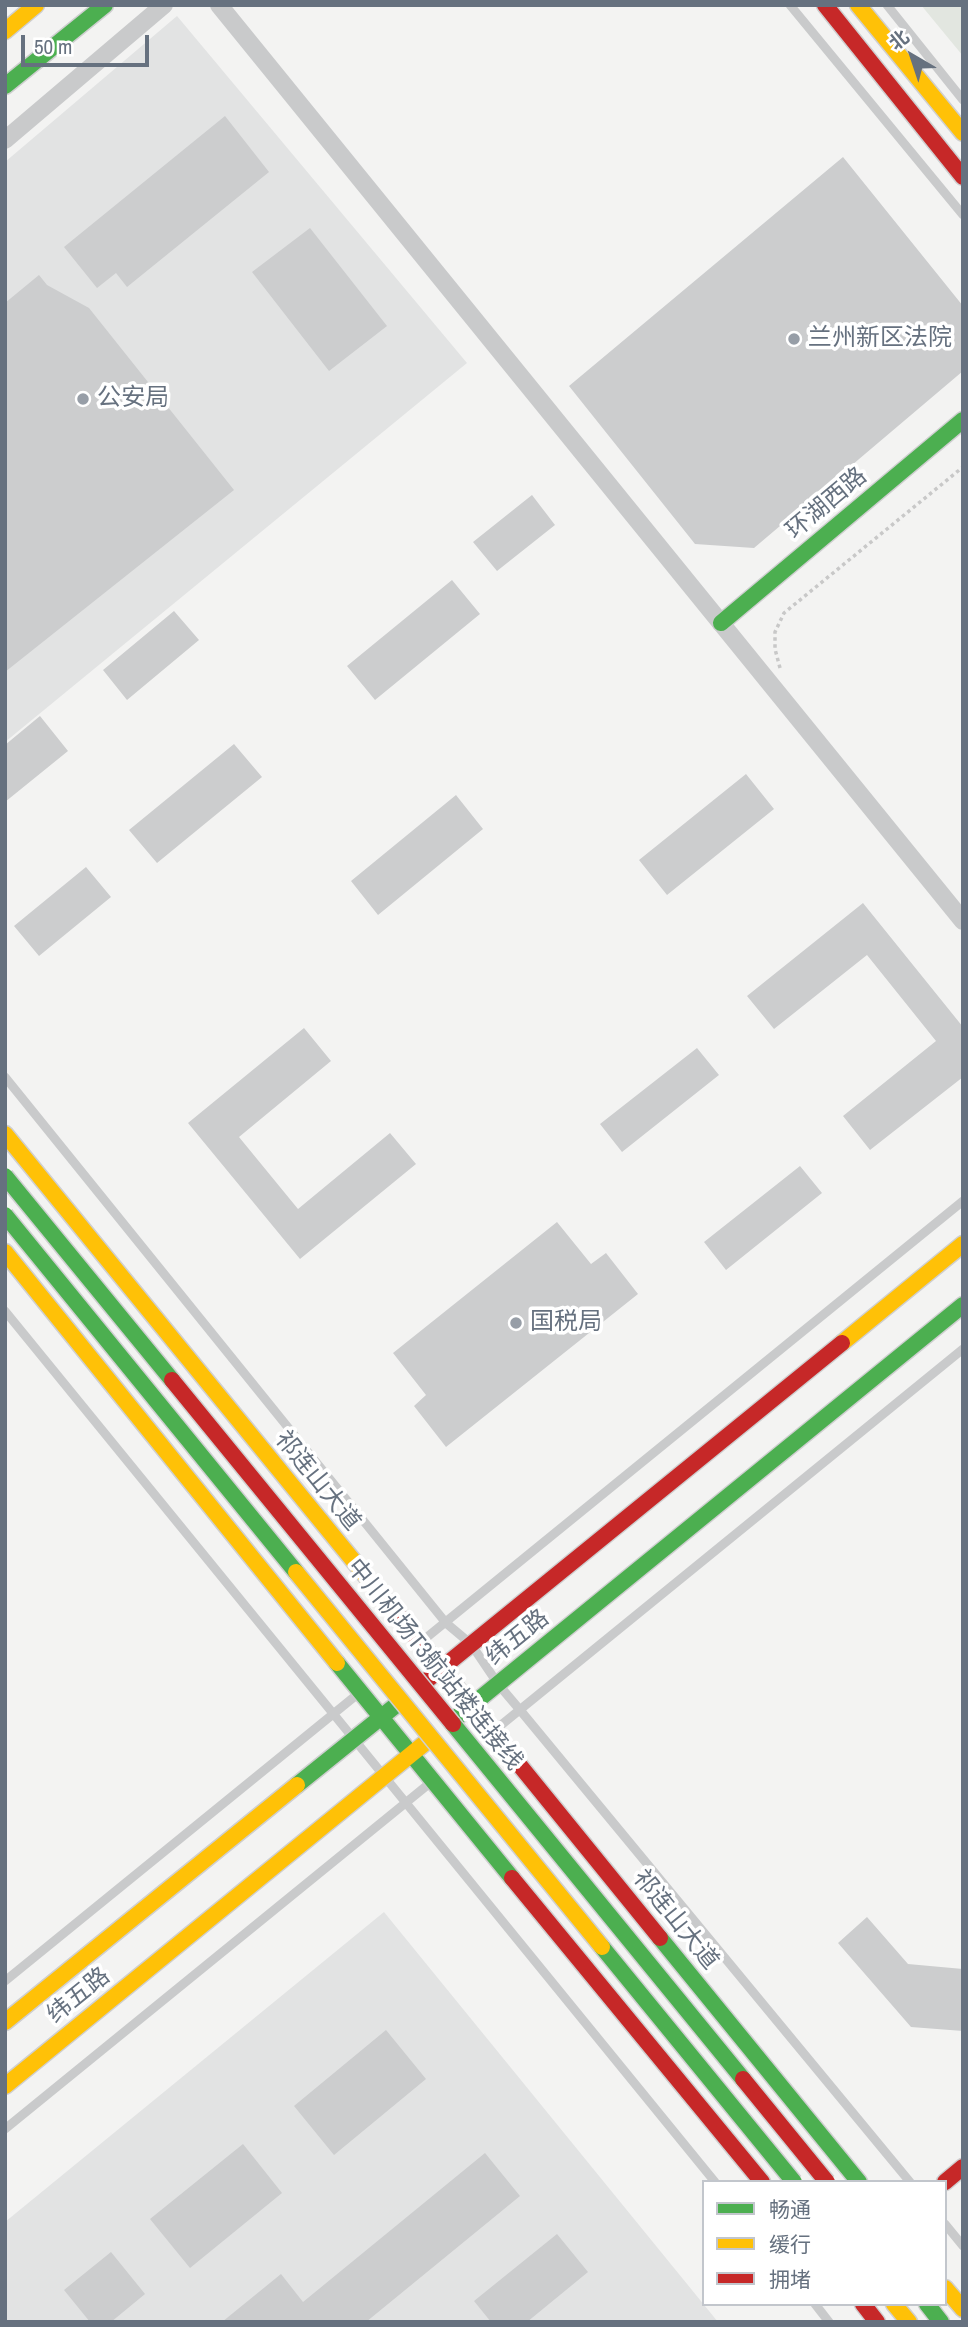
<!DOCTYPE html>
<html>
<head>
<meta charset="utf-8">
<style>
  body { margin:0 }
  #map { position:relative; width:968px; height:2327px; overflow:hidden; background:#f3f3f2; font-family:"Archivo Narrow","Noto Sans SC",sans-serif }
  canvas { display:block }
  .frame { position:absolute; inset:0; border:7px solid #66717f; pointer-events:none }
  .legend { position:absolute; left:702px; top:2180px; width:245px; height:126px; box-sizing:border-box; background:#fff; border:2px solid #c2c6cc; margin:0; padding:9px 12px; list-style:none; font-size:21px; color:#66717f }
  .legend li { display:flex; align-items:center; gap:14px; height:35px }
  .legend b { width:35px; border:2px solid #c2c6cc }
  .north { position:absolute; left:877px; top:21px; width:70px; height:70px; -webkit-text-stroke:5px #fff; paint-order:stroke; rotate:321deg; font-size:19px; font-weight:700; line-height:28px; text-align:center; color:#66717f }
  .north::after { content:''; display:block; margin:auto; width:24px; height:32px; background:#66717f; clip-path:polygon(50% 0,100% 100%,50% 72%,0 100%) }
  .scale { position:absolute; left:21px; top:35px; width:128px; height:32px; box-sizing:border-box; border:4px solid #66717f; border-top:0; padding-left:9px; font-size:21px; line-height:24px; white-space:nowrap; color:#66717f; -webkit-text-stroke:5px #fff; paint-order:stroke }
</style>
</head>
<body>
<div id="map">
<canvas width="968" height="2327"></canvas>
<div class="frame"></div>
<ul class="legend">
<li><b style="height:9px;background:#4caf50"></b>畅通</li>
<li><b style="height:9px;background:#ffc107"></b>缓行</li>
<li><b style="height:9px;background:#c62828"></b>拥堵</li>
</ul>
<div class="north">北</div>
<div class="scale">50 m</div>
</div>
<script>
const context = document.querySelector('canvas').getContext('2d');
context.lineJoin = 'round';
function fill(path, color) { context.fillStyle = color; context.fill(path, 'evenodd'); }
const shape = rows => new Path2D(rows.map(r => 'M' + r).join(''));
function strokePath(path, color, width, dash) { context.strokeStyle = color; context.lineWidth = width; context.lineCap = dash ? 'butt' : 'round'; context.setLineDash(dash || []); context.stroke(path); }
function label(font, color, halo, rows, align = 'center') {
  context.font = font + ' "Archivo Narrow","Noto Sans SC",sans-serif'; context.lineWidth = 7; context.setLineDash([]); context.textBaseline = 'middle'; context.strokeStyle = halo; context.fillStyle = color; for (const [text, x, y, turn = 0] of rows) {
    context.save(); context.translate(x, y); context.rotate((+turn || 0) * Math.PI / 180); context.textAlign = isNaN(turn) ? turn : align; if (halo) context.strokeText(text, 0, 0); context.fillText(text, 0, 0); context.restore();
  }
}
fill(shape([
  [177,16,467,363,5,742,5,162],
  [384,1912,718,2322,5,2322,5,2222]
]), '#e2e3e3');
fill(shape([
  [921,5,963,5,963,56]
]), '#e2e6e0');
fill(shape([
  [225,116,269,172,127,287,116,273,97,288,64,247],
  [843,157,963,306,963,371,754,548,695,544,569,386],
  [310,228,387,326,329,371,252,272],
  [39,275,47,285,89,308,234,490,5,672,5,303],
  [532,495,555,525,497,571,473,542],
  [452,580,480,614,375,700,347,666],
  [174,611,199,640,127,700,103,670],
  [40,716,68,751,5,802,5,745],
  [234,744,262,777,157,863,129,830],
  [746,774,774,809,667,895,639,860],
  [456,795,483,829,378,915,351,881],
  [86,867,111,897,39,956,14,926],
  [863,903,963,1027,963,1077,870,1150,843,1116,936,1041,867,955,774,1029,747,996],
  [304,1028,331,1061,239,1137,298,1209,390,1133,416,1164,300,1259,188,1123],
  [697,1048,719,1075,622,1152,600,1124],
  [800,1166,822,1193,726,1270,704,1242],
  [557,1222,591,1264,606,1253,638,1294,446,1447,414,1406,426,1395,393,1353],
  [867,1917,908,1964,963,1969,963,2031,911,2027,838,1943],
  [386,2030,426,2079,334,2155,294,2106],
  [243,2144,282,2193,190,2268,150,2219],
  [485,2153,520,2196,366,2322,222,2322,281,2274,303,2302],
  [557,2234,588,2272,527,2322,491,2322,474,2301],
  [111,2252,145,2294,111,2322,90,2322,64,2290]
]), '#cccdce');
const fast = shape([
  [5,86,105,5],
  [721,623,963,420],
  [337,1663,512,1878],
  [456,1718,963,1305],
  [297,1785,395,1706],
  [660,1938,859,2182],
  [927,2304,941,2322]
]);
const slow = shape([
  [858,5,963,133],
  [5,31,36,5],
  [5,1134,370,1581],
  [5,1252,337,1663],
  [842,1343,963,1244],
  [5,2022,297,1785],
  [5,2086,425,1743],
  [945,2288,963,2309],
  [894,2304,909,2322]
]);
const jam = shape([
  [825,5,963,177],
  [370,1581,660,1938],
  [426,1681,842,1343],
  [512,1878,762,2182],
  [945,2182,963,2167],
  [863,2304,877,2322]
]);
strokePath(fast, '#cfcfd0', 19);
strokePath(slow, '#cfcfd0', 19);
strokePath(jam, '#cfcfd0', 19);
strokePath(shape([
  [780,668,775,649,775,632,784,613,963,467]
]), '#c8c8c8', 3.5, [3.5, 3.5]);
strokePath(shape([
  [790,5,963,215],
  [887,5,963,100],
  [5,1077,446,1623,471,1644,498,1684,520,1710,910,2182],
  [5,1311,715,2182],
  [421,1642,963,1201],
  [495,1730,963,1349],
  [5,1981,359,1693],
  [5,2129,430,1783],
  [945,2224,963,2246],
  [815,2304,829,2322]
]), '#c9cacb', 9);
strokePath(shape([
  [219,5,963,921],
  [5,140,164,5]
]), '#c9cacb', 18);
strokePath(fast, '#4caf50', 16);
strokePath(slow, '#ffc107', 16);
strokePath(jam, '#c62828', 16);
const fastBridge = shape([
  [5,1176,172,1380],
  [5,1215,296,1572],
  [453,1724,743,2079],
  [602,1947,794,2182]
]);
const slowBridge = shape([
  [296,1572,602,1947]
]);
const jamBridge = shape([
  [172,1380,453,1724],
  [743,2079,827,2182]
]);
strokePath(fastBridge, '#cfcfd0', 19, []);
strokePath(slowBridge, '#cfcfd0', 19, []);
strokePath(jamBridge, '#cfcfd0', 19, []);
strokePath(fastBridge, '#4caf50', 16);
strokePath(slowBridge, '#ffc107', 16);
strokePath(jamBridge, '#c62828', 16);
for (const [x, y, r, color] of [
  [794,339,7,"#979ea7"],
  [83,399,7,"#979ea7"],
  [516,1323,7,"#979ea7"]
]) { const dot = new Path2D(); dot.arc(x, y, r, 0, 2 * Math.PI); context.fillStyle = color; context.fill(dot); strokePath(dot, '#fff', 2.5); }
label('24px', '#66717f', '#fff', [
  ["兰州新区法院",808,339],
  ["公安局",97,399],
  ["国税局",530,1323]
], 'left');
label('24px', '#66717f', '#fff', [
  ["环湖西路",827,504,-40],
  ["祁连山大道",317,1481,51],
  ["纬五路",518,1638,-39],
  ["中川机场T3航站楼连接线",434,1665,51],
  ["祁连山大道",675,1920,51],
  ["纬五路",79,1996,-39]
]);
</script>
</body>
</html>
